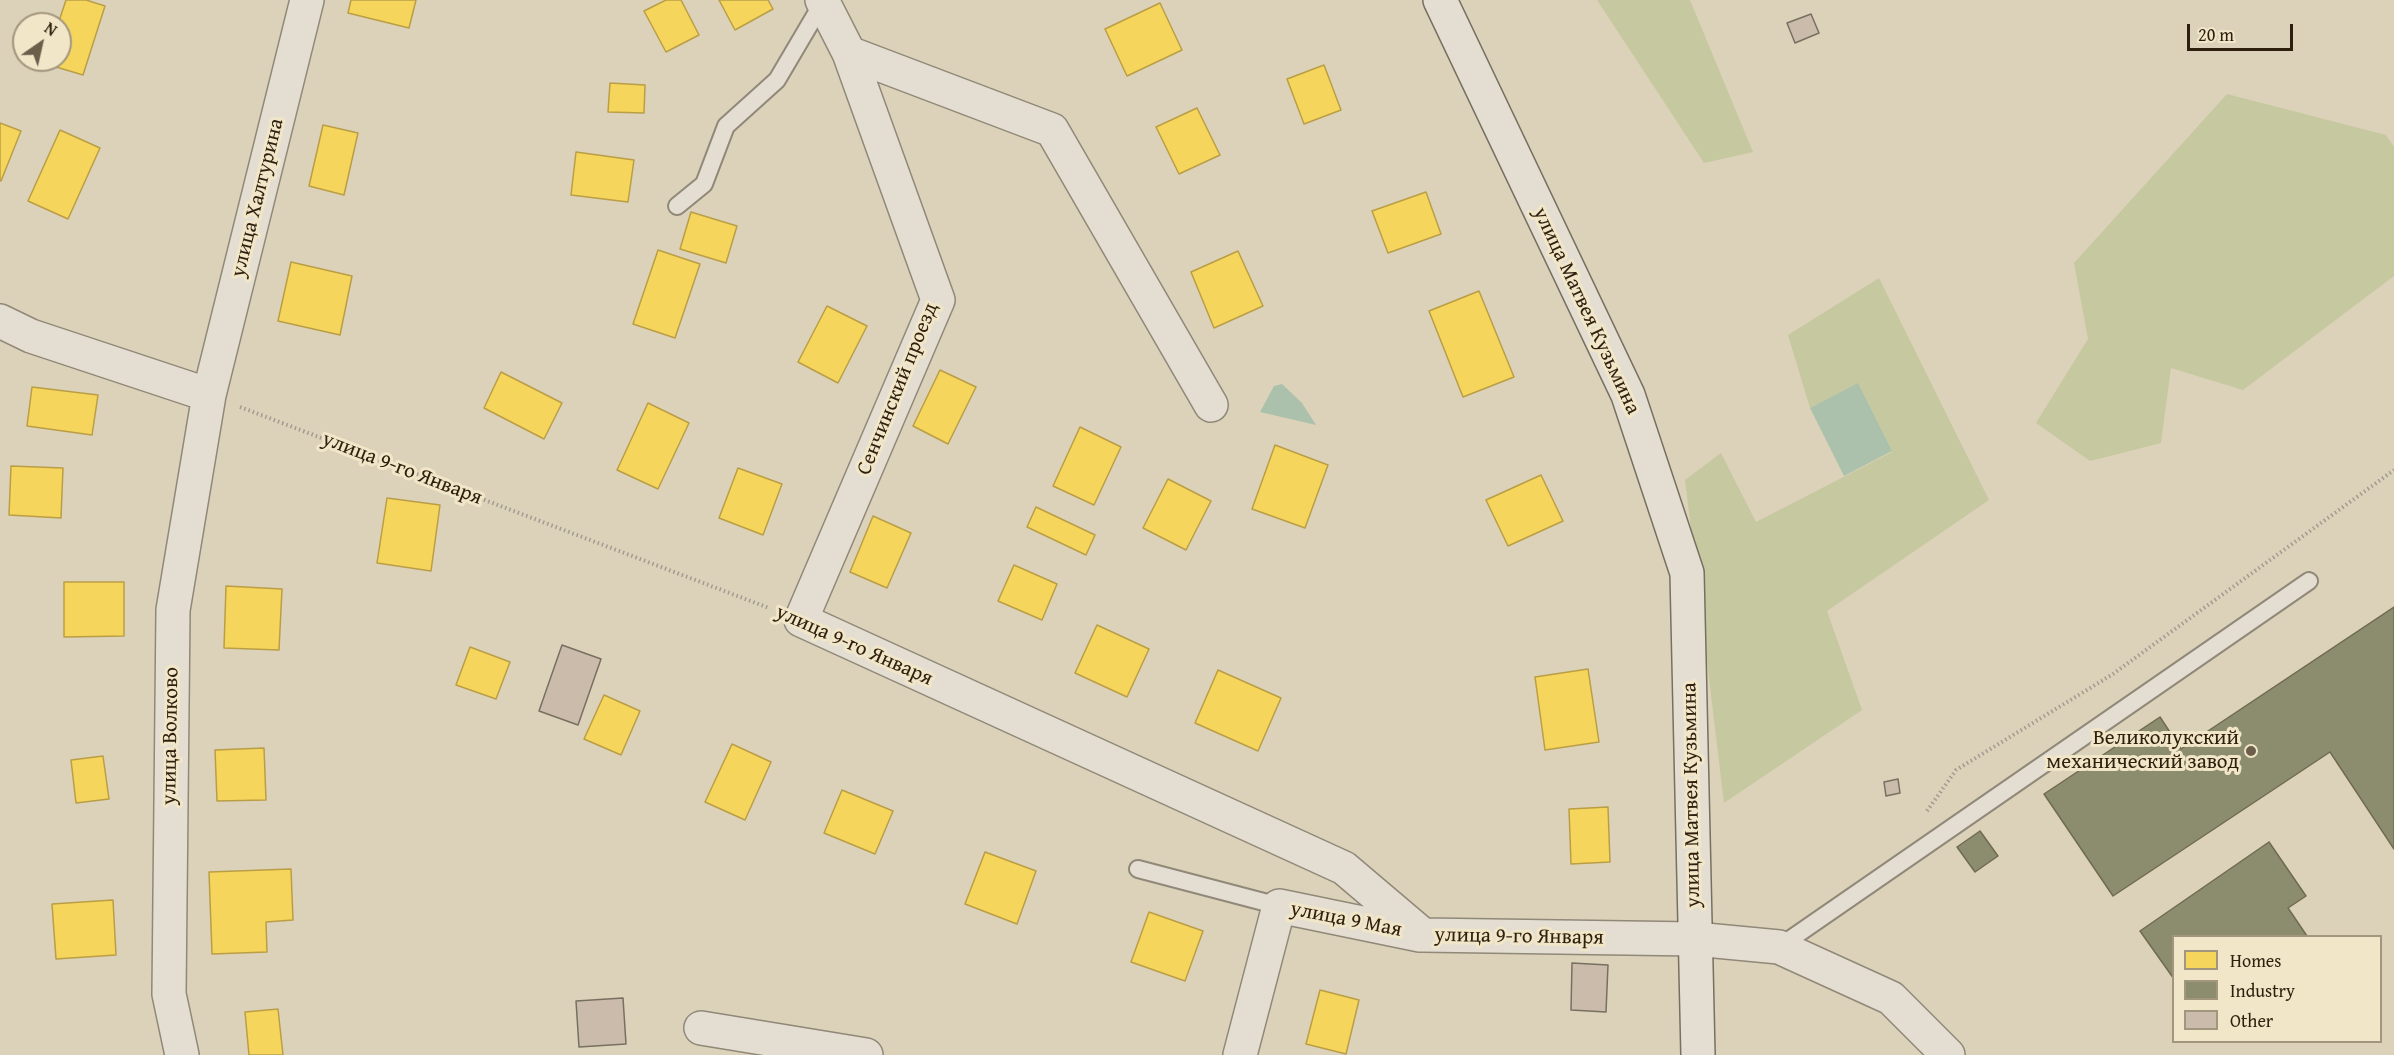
<!DOCTYPE html>
<html>
<head>
<meta charset="utf-8">
<style>
  body { margin:0 }
  #map { position:relative; width:2394px; height:1055px; overflow:hidden; background:#dcd2b9; font-family:"Gentium Book Plus",serif }
  canvas { display:block }
  .legend { position:absolute; left:2172px; top:935px; width:210px; height:108px; box-sizing:border-box; background:#f1e6c8; border:2px solid #a3967e; margin:0; padding:8px 10px; list-style:none; font-size:18px; color:#2f1f0e }
  .legend li { display:flex; align-items:center; gap:12px; height:30px }
  .legend b { width:30px; border:2px solid #a3967e }
  .north { position:absolute; left:12px; top:12px; width:60px; height:60px; box-sizing:border-box; background:#f1e6c8; border:2px solid #a3967e; border-radius:50%; rotate:34deg; font-size:16px; font-weight:700; line-height:24px; text-align:center; color:#2f1f0e }
  .north::after { content:''; display:block; margin:auto; width:21px; height:27px; background:#6c5e4a; clip-path:polygon(50% 0,100% 100%,50% 72%,0 100%) }
  .scale { position:absolute; left:2187px; top:24px; width:106px; height:27px; box-sizing:border-box; border:3px solid #2f1f0e; border-top:0; padding-left:8px; font-size:18px; line-height:21px; white-space:nowrap; color:#2f1f0e; -webkit-text-stroke:4px #f1e6c8; paint-order:stroke }
</style>
</head>
<body>
<div id="map">
<canvas width="2394" height="1055"></canvas>
<ul class="legend">
<li><b style="height:16px;background:#f6d55c"></b>Homes</li>
<li><b style="height:16px;background:#8c8c6e"></b>Industry</li>
<li><b style="height:16px;background:#cbbbab"></b>Other</li>
</ul>
<div class="north">N</div>
<div class="scale">20 m</div>
</div>
<script>
const context = document.querySelector('canvas').getContext('2d');
context.lineJoin = 'round';
function fill(path, color) { context.fillStyle = color; context.fill(path, 'evenodd'); }
const shape = rows => new Path2D(rows.map(r => 'M' + r).join(''));
function strokePath(path, color, width, dash) { context.strokeStyle = color; context.lineWidth = width; context.lineCap = dash ? 'butt' : 'round'; context.setLineDash(dash || []); context.stroke(path); }
function label(font, color, halo, rows, align = 'center') {
  context.font = font + ' "Gentium Book Plus",serif'; context.lineWidth = 6; context.setLineDash([]); context.textBaseline = 'middle'; context.strokeStyle = halo; context.fillStyle = color; for (const [text, x, y, turn = 0] of rows) {
    context.save(); context.translate(x, y); context.rotate((+turn || 0) * Math.PI / 180); context.textAlign = isNaN(turn) ? turn : align; if (halo) context.strokeText(text, 0, 0); context.fillText(text, 0, 0); context.restore();
  }
}
fill(shape([
  [1597,0,1690,0,1753,152,1704,163],
  [2227,94,2386,135,2394,147,2394,276,2243,390,2171,368,2161,443,2090,461,2036,423,2088,339,2074,263],
  [1879,278,1989,500,1827,611,1862,710,1724,803,1685,480,1721,453,1756,522,1892,452,1858,384,1810,408,1788,335]
]), '#c6c8a0');
fill(shape([
  [1858,383,1892,451,1844,476,1810,408],
  [1282,384,1302,403,1316,425,1260,412,1274,386]
]), '#acc1ac');
const homes = shape([
  [66,0,86,0,105,6,83,75,46,64,47,60,60,60,60,24,58,24,66,0],
  [351,0,416,0,409,28,348,13,351,0],
  [666,0,681,0,699,35,666,52,644,11,666,0],
  [719,0,768,0,773,9,735,30,719,0],
  [1160,3,1182,50,1127,76,1105,29,1160,3],
  [1324,65,1341,110,1304,124,1287,79,1324,65],
  [610,83,645,85,644,113,608,112,610,83],
  [1197,108,1220,155,1179,174,1156,127,1197,108],
  [0,123,21,131,1,181,0,181,0,123],
  [323,125,358,133,344,195,309,186,323,125],
  [60,130,100,148,68,219,28,201,60,130],
  [576,152,634,160,628,202,571,195,576,152],
  [1426,192,1441,234,1388,253,1372,211,1426,192],
  [691,212,737,226,726,263,680,249,691,212],
  [658,250,700,264,675,338,633,324,658,250],
  [1238,251,1263,306,1214,328,1191,272,1238,251],
  [291,262,352,276,340,335,278,321,291,262],
  [1479,291,1514,377,1463,397,1429,311,1479,291],
  [827,306,867,326,838,383,798,362,827,306],
  [940,370,976,387,948,444,913,426,940,370],
  [501,372,562,403,544,439,484,408,501,372],
  [32,387,98,395,92,435,27,426,32,387],
  [648,403,689,423,658,489,617,470,648,403],
  [1080,427,1121,447,1094,505,1053,486,1080,427],
  [1275,445,1328,465,1305,528,1252,509,1275,445],
  [11,466,63,468,61,518,9,515,11,466],
  [738,468,782,484,763,535,719,518,738,468],
  [1541,475,1563,521,1508,546,1486,500,1541,475],
  [1168,479,1211,501,1186,550,1143,528,1168,479],
  [387,498,440,505,431,571,377,563,387,498],
  [1036,507,1095,535,1086,555,1027,527,1036,507],
  [873,516,911,533,887,588,850,572,873,516],
  [1014,565,1057,584,1042,620,998,601,1014,565],
  [64,582,124,582,124,636,64,637,64,582],
  [226,586,282,589,279,650,224,648,226,586],
  [1097,625,1149,649,1127,697,1075,673,1097,625],
  [470,647,510,662,496,699,456,685,470,647],
  [1588,669,1599,742,1545,750,1535,677,1588,669],
  [1218,670,1281,698,1258,751,1195,723,1218,670],
  [604,695,640,711,621,755,584,739,604,695],
  [732,744,771,762,745,820,705,802,732,744],
  [264,748,266,800,217,801,215,750,264,748],
  [103,756,109,799,76,803,71,760,103,756],
  [842,790,893,811,875,854,824,833,842,790],
  [1608,807,1610,862,1571,864,1569,809,1608,807],
  [985,852,1036,871,1017,924,965,904,985,852],
  [291,869,293,920,266,922,267,952,212,954,209,872,291,869],
  [113,900,116,955,56,959,52,904,113,900],
  [1149,912,1203,931,1185,981,1131,962,1149,912],
  [1320,990,1359,1000,1346,1054,1306,1044,1320,990],
  [278,1009,283,1055,249,1055,245,1012,278,1009]
]);
fill(homes, '#f6d55c');
strokePath(homes, '#ba9e45', 1.5);
const industry = shape([
  [2394,607,2394,849,2330,752,2113,896,2044,794,2160,717,2181,749,2394,607],
  [1980,831,1998,856,1975,872,1957,847,1980,831],
  [2269,842,2306,896,2288,908,2307,936,2174,936,2174,979,2140,931,2269,842]
]);
fill(industry, '#8c8c6e');
strokePath(industry, '#706b51', 1.5);
const building = shape([
  [1811,14,1819,33,1795,43,1787,23,1811,14],
  [562,645,601,659,578,725,539,711,562,645],
  [1898,779,1900,793,1886,796,1884,782,1898,779],
  [1572,963,1608,965,1606,1012,1571,1010,1572,963],
  [623,998,626,1044,579,1047,576,1001,623,998]
]);
fill(building, '#cbbbab');
strokePath(building, '#777061', 1.5);
const lane = shape([
  [677,206,704,184,726,126,777,80,823,2],
  [1138,869,1279,906],
  [1779,947,2309,581]
]);
const street = shape([
  [822,0,849,53,938,300,801,620,1344,868,1423,935,1695,939,1779,947,1891,998,1948,1055],
  [849,53,1052,130,1211,405],
  [0,321,31,336,209,395],
  [701,1028,866,1055],
  [182,1055,169,994,173,610,209,395,307,0],
  [1240,1055,1279,906,1420,935]
]);
const secondary = shape([
  [1440,0,1628,395,1687,573,1698,1055]
]);
strokePath(lane, '#908878', 20);
strokePath(street, '#908878', 36);
strokePath(secondary, '#777061', 36);
strokePath(shape([
  [240,407,769,608],
  [1927,811,1956,770,2113,674,2394,470]
]), '#a19c91', 4, [1.5, 3]);
strokePath(lane, '#e3ded1', 16);
strokePath(street, '#e3ded1', 33);
strokePath(secondary, '#e3ded1', 33);
for (const [x, y, r, color] of [
  [2251,751,6,"#6c5e4a"]
]) { const dot = new Path2D(); dot.arc(x, y, r, 0, 2 * Math.PI); context.fillStyle = color; context.fill(dot); strokePath(dot, '#f1e6c8', 2); }
label('21px', '#2f1f0e', '#f1e6c8', [
  ["улица Халтурина",258,198,-76],
  ["улица Матвея Кузьмина",1586,311,65],
  ["Сенчинский проезд",898,389,-68],
  ["улица 9-го Января",402,469,21],
  ["улица 9-го Января",854,646,24],
  ["улица Волково",171,736,-89],
  ["улица Матвея Кузьмина",1692,795,-91],
  ["улица 9 Мая",1346,920,11],
  ["улица 9-го Января",1519,937,1]
]);
label('21px', '#2f1f0e', '#f1e6c8', [
  ["Великолукский",2239,739],
  ["механический завод",2239,763]
], 'right');
</script>
</body>
</html>
